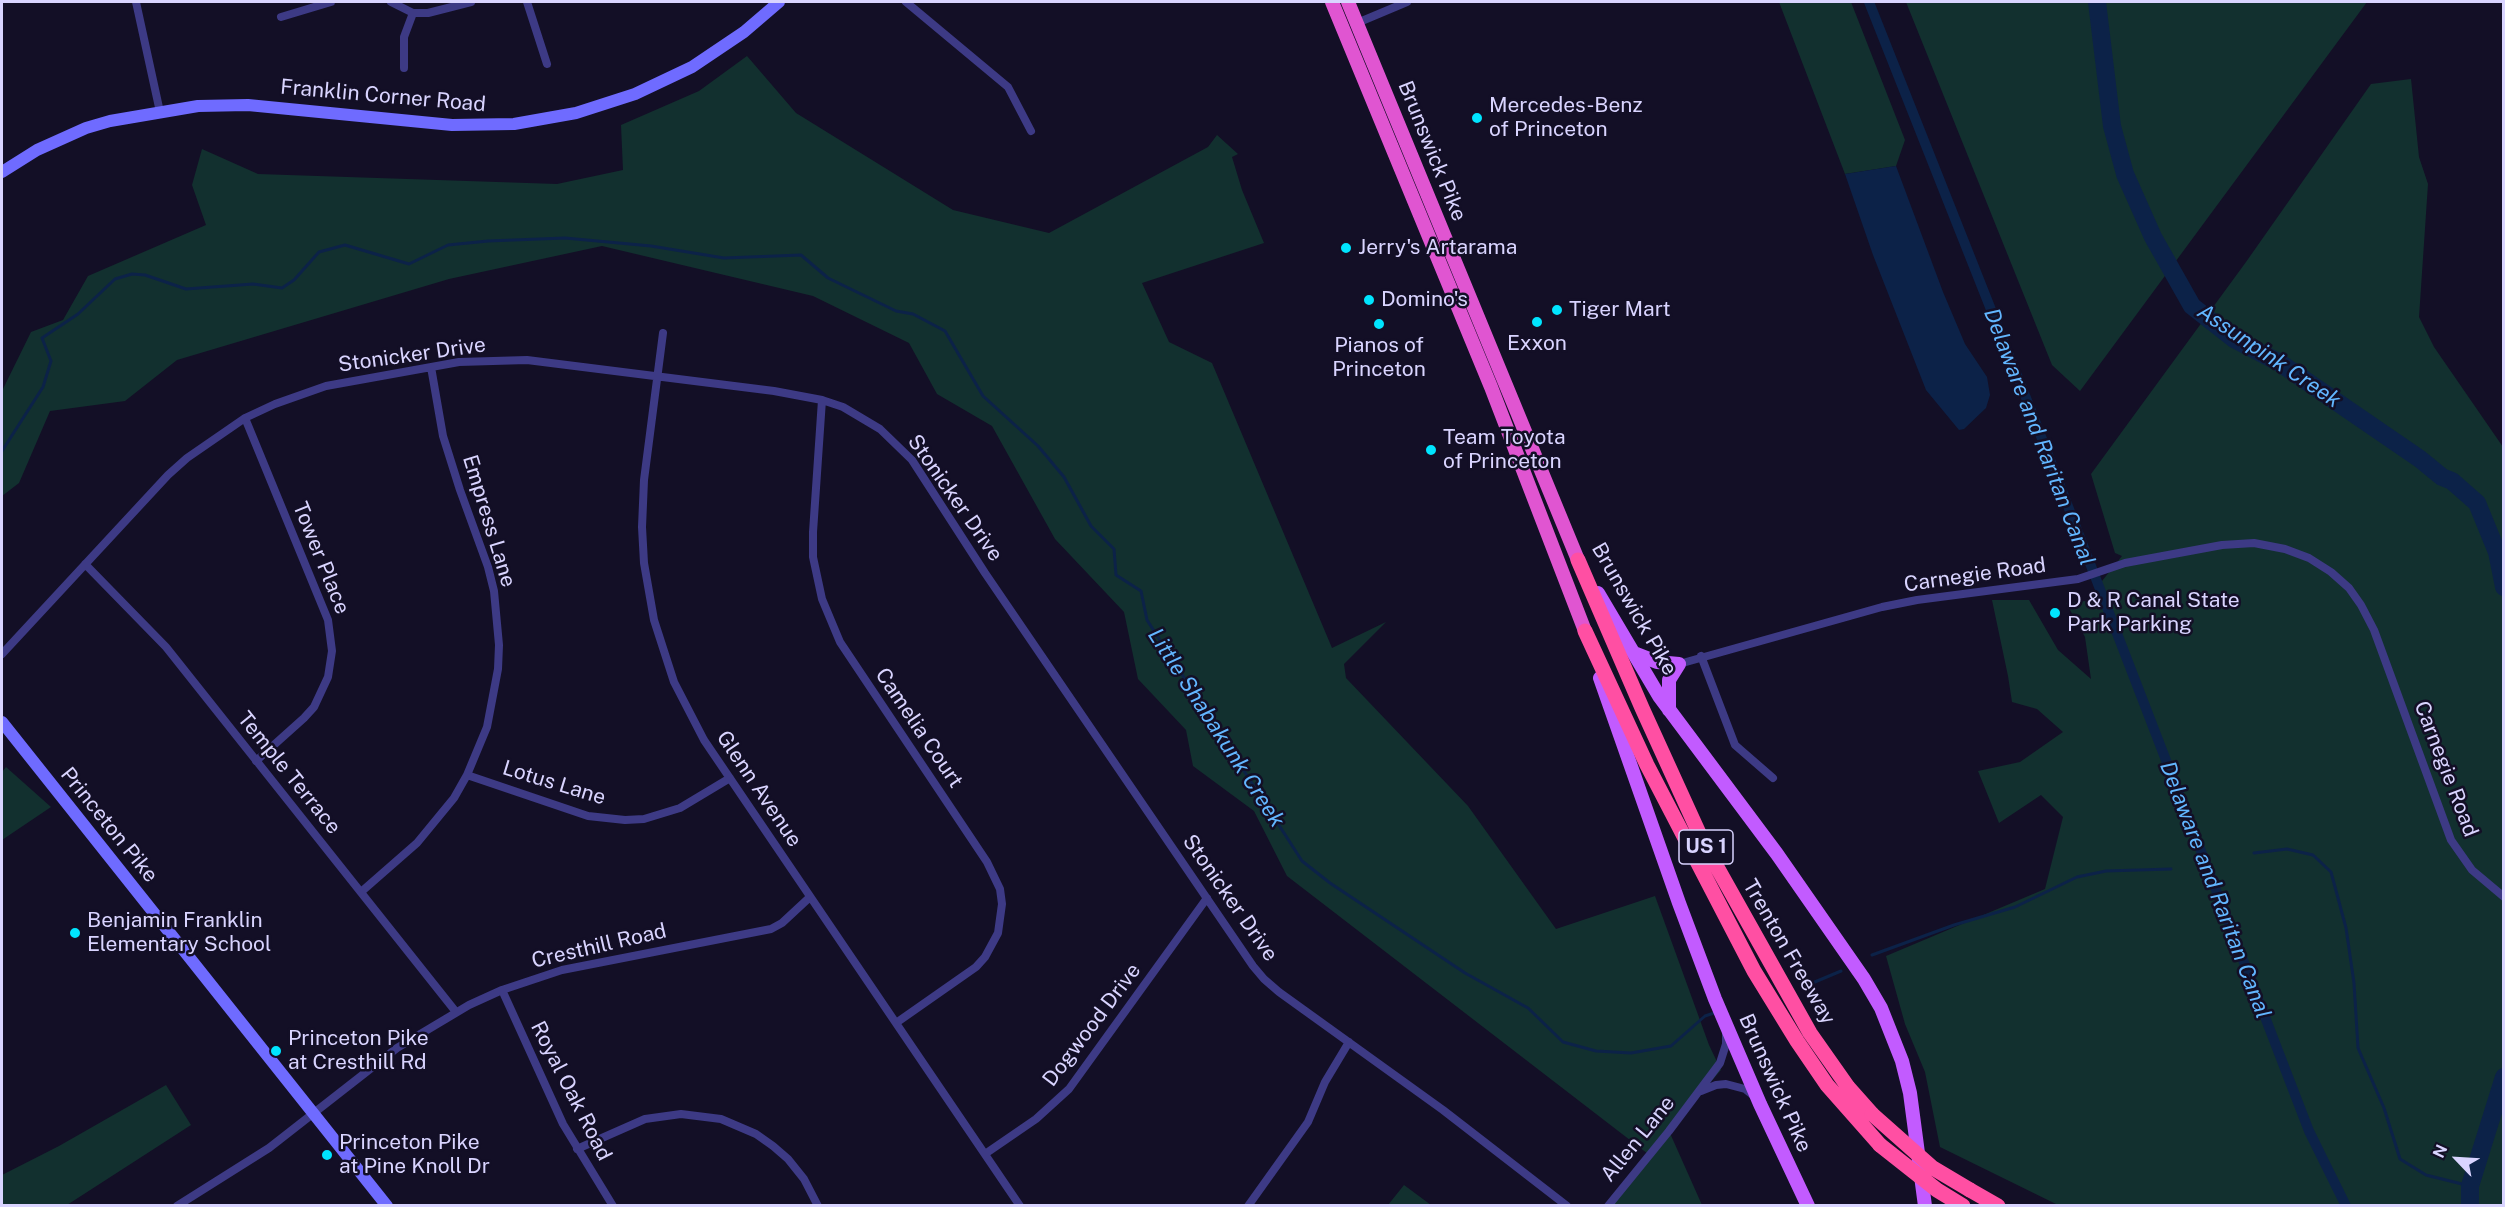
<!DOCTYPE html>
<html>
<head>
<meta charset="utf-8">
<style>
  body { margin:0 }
  #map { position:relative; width:2505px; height:1207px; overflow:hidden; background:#130f26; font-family:"Public Sans",sans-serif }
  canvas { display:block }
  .frame { position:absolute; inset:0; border:3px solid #d9d4ff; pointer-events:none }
  .north { position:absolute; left:2427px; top:1129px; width:60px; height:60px; -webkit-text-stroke:4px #130f26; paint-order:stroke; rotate:295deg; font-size:16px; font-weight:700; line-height:24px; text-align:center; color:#d9d4ff }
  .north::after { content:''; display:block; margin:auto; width:21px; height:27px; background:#d9d4ff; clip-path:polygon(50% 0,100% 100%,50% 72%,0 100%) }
</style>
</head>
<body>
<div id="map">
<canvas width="2505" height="1207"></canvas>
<div class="frame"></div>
<div class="north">N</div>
</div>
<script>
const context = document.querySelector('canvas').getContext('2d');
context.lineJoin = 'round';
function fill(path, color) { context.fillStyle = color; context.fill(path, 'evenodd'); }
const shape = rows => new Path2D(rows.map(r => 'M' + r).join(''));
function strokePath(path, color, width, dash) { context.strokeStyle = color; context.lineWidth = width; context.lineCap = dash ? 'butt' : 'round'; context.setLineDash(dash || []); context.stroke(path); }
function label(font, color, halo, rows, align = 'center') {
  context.font = font + ' "Public Sans",sans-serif'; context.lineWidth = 5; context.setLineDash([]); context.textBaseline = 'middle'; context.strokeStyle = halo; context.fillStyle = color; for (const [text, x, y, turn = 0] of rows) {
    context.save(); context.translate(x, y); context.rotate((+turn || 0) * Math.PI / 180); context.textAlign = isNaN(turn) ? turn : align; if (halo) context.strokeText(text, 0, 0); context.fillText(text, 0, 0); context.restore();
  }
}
fill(shape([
  [1779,2,1851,2,1905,140,1896,166,1845,174],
  [1906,2,2367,2,2080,391,2052,365],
  [747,56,796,113,953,210,1049,233,1208,147,1217,135,1238,154,1232,157,1242,190,1264,243,1142,283,1169,342,1212,363,1332,648,1386,622,1344,664,1346,678,1468,806,1556,929,1655,896,1709,1045,1721,1070,1669,1131,1702,1205,1612,1205,1652,1157,1287,876,1254,811,1193,766,1186,730,1138,679,1124,612,1055,539,992,426,937,394,909,343,813,296,602,246,449,279,177,360,125,401,50,411,19,483,2,496,2,391,31,332,63,320,88,276,206,225,192,185,202,149,258,174,557,184,623,170,621,125,699,91],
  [2411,79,2419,157,2428,184,2419,317,2434,347,2503,447,2503,1205,2058,1205,1940,1147,1925,1072,1905,1024,1886,956,2045,889,2063,817,2041,795,1999,823,1978,771,2020,762,2063,732,2037,709,2012,702,2008,676,1992,600,2029,600,2058,650,2091,679,2085,637,2066,603,2086,601,2122,556,2115,553,2091,474,2246,262,2371,84],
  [6,767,51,807,2,840,2,772],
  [166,1085,191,1125,67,1205,2,1205,2,1175,59,1146],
  [1404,1185,1431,1205,1388,1205]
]), '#12302f');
fill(shape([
  [1896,166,1943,292,1965,344,1987,377,1990,395,1986,408,1964,429,1959,430,1926,390,1873,255,1845,174]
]), '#0c2248');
strokePath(shape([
  [2,451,43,387,51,361,42,338,78,314,115,279,132,274,145,275,186,289,253,284,282,288,294,280,319,252,345,245,409,264,448,245,488,241,565,238,651,246,724,258,801,255,828,278,896,311,913,314,945,331,983,396,1038,446,1064,477,1091,526,1114,549,1116,575,1141,591,1147,620,1302,861,1330,883,1465,973,1528,1008,1563,1042,1596,1051,1631,1053,1671,1046,1705,1016,1717,1012],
  [2254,853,2287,849,2313,855,2331,872,2346,928,2354,983,2358,1048,2384,1108,2400,1159,2426,1175,2470,1186],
  [1872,955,1954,925,2015,907,2077,877,2106,871,2171,869],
  [1810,984,1841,971]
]), '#0c2248', 3);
strokePath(shape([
  [1869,2,2032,413,2309,1131,2346,1206]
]), '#0c2248', 10);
strokePath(shape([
  [2097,2,2112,126,2125,174,2153,237,2192,306,2234,339,2280,363,2420,459,2442,477,2452,481,2477,503,2497,552,2504,587],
  [2470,1206,2470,1186,2504,1077]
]), '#0c2248', 18);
strokePath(shape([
  [136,2,160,112],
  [391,2,413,13,428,13,471,2],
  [527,2,547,64],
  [906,2,1008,87,1031,131],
  [281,17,331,2],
  [1357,23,1407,2],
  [404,68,404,37,413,13],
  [663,333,644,480,642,527,644,563,654,620,674,682,704,740,1020,1206],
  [822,400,813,532,813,557,822,599,840,642,987,862,1000,889,1002,904,998,933,985,957,976,967,896,1023],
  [245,418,328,620,332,651,328,677,314,707,304,718,256,761],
  [85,564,166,647,456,1012],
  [2,654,168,475,187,458,245,418,275,404,326,386,459,362,527,360,774,391,822,400,843,407,880,429,912,460,985,573,1253,966,1264,979,1279,992,1443,1110,1567,1206],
  [1701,656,1735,745,1773,778],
  [1679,664,1882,607,1917,600,2078,579,2125,563,2222,545,2254,543,2285,549,2309,558,2331,572,2349,588,2361,605,2374,630,2451,840,2472,870,2504,897],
  [467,775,588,816,625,820,644,819,680,808,730,778],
  [361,892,417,843,454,798,467,775,487,727,498,669,499,645,494,591,488,567,460,490,443,436,431,367],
  [502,990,563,1124,613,1206],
  [1701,1091,1716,1085,1726,1084,1745,1089,1755,1097],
  [577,1149,645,1119,681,1114,721,1119,756,1134,773,1146,788,1159,804,1179,818,1206],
  [985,1154,1036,1119,1069,1089,1207,898],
  [177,1206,269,1148,397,1048,469,1005,502,990,562,970,771,929,782,923,810,897],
  [1248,1206,1308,1122,1325,1082,1349,1042],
  [1608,1206,1669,1131,1720,1063,1726,1044,1726,1031]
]), '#3d3a85', 8);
strokePath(shape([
  [2,172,37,150,86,128,110,121,198,106,248,105,452,125,514,124,576,113,635,94,692,67,744,32,779,2],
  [2,722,387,1206]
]), '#6f6bff', 12);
strokePath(shape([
  [1598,593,1659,696,1777,854,1864,979,1881,1008,1902,1061,1910,1093,1925,1206],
  [1634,653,1657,662,1679,664,1669,680,1669,710],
  [1600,678,1679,903,1715,999,1760,1104,1808,1206]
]), '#c25bff', 14);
strokePath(shape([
  [1332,2,1491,387,1585,631],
  [1348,2,1578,560]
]), '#e055d1', 14);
strokePath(shape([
  [1578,560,1642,708,1704,844,1810,1033,1848,1087,1872,1114],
  [1585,631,1647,765,1754,971,1797,1041,1827,1085,1880,1145],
  [1970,1190,1998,1206]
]), '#ff4fa3', 15);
strokePath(shape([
  [1872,1114,1933,1168,1970,1190],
  [1880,1145,1937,1190,1963,1206]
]), '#ff4fa3', 15);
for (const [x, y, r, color] of [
  [1477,118,6,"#00e5ff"],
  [1346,248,6,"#00e5ff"],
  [1369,300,6,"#00e5ff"],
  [1557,310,6,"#00e5ff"],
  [1537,322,6,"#00e5ff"],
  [1379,324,6,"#00e5ff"],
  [1431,450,6,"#00e5ff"],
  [2055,613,6,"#00e5ff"],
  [75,933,6,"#00e5ff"],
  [276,1051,6,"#00e5ff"],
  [327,1155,6,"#00e5ff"]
]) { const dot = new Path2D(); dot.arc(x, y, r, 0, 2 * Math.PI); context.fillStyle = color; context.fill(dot); strokePath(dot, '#130f26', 2); }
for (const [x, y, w] of [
  [1706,847,54]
]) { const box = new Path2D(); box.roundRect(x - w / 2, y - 17, w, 34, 4.5); context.fillStyle = '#130f26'; context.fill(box); strokePath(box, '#d9d4ff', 1.5); }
label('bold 20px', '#d9d4ff', null, [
  ["US 1",1706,847]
]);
label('21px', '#d9d4ff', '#130f26', [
  ["Franklin Corner Road",383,96,5],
  ["Brunswick Pike",1432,151,68],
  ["Stonicker Drive",412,355,-8],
  ["Stonicker Drive",955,498,55],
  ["Empress Lane",489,521,73],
  ["Tower Place",321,558,68],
  ["Carnegie Road",1975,575,-8],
  ["Brunswick Pike",1634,609,60],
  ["Camelia Court",919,728,56],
  ["Carnegie Road",2446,769,69],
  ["Temple Terrace",289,773,51],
  ["Lotus Lane",554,783,17],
  ["Glenn Avenue",759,789,56],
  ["Princeton Pike",109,825,51],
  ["Stonicker Drive",1230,898,55],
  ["Cresthill Road",599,946,-13],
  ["Trenton Freeway",1789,952,60],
  ["Dogwood Drive",1092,1025,-53],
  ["Brunswick Pike",1775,1083,66],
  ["Royal Oak Road",571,1091,63],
  ["Allen Lane",1638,1139,-51]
]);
label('21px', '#d9d4ff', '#130f26', [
  ["Mercedes-Benz",1489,106],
  ["of Princeton",1489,130],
  ["Jerry's Artarama",1358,248],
  ["Domino's",1381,300],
  ["Tiger Mart",1569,310],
  ["Exxon",1537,344,"center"],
  ["Pianos of",1379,346,"center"],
  ["Princeton",1379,370,"center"],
  ["Team Toyota",1443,438],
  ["of Princeton",1443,462],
  ["D & R Canal State",2067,601],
  ["Park Parking",2067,625],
  ["Benjamin Franklin",87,921],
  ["Elementary School",87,945],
  ["Princeton Pike",288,1039],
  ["at Cresthill Rd",288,1063],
  ["Princeton Pike",339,1143],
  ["at Pine Knoll Dr",339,1167]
], 'left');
label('italic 22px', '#62b6ff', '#130f26', [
  ["Assunpink Creek",2269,356,34],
  ["Delaware and Raritan Canal",2039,437,69],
  ["Little Shabakunk Creek",1216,728,57],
  ["Delaware and Raritan Canal",2215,890,69]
]);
</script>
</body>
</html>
